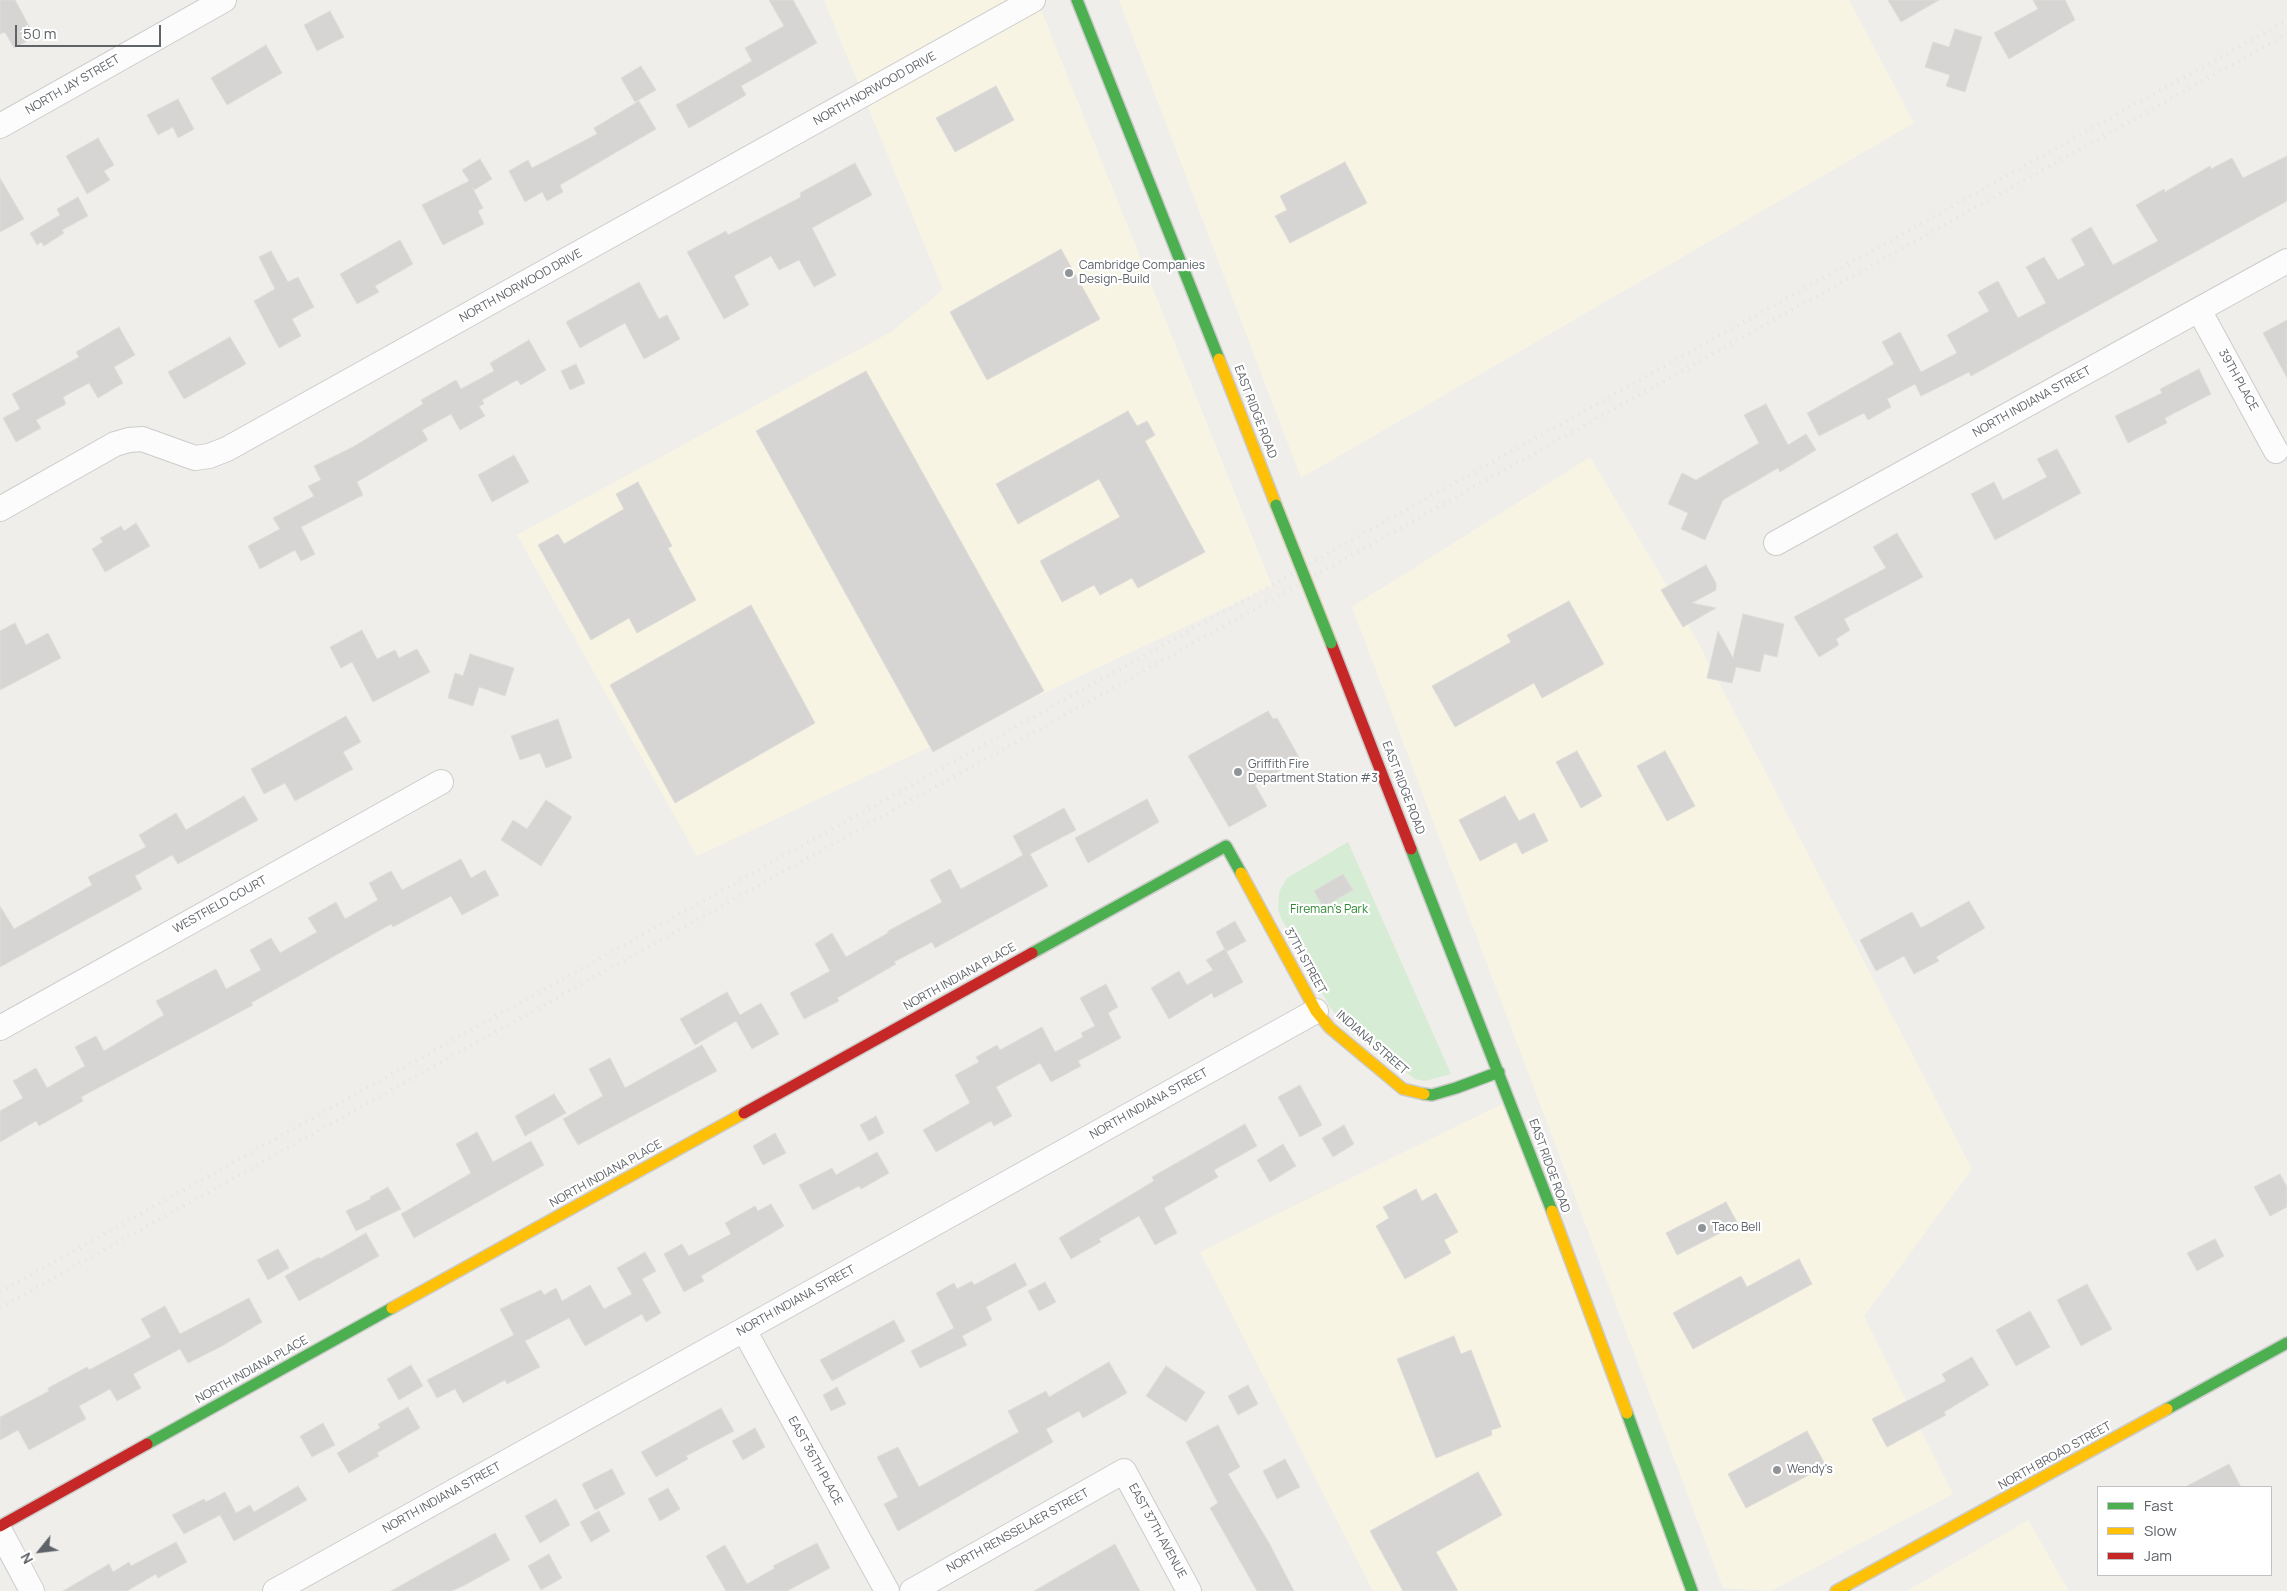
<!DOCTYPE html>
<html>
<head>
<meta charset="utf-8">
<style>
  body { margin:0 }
  #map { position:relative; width:2287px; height:1591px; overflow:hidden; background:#efeeea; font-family:Manrope,sans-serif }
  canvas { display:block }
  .legend { position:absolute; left:2097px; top:1486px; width:175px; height:90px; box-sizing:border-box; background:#fff; border:1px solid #bfc1c3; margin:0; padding:6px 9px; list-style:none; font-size:15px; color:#5e6368 }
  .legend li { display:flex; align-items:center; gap:10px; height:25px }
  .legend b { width:25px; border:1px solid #bfc1c3 }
  .north { position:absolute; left:15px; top:1526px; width:50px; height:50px; -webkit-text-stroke:4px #fff; paint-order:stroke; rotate:241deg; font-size:14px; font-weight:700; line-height:20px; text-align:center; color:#5e6368 }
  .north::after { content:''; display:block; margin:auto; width:18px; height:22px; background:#5e6368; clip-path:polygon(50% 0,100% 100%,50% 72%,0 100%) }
  .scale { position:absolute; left:15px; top:25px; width:146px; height:22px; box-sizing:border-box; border:2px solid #5e6368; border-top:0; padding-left:6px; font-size:15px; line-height:18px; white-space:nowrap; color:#5e6368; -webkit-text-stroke:4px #fff; paint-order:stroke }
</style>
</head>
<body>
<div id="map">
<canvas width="2287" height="1591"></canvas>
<ul class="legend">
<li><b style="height:6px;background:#4caf50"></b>Fast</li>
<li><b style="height:6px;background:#ffc107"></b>Slow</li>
<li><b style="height:6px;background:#c62828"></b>Jam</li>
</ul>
<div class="north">N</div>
<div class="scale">50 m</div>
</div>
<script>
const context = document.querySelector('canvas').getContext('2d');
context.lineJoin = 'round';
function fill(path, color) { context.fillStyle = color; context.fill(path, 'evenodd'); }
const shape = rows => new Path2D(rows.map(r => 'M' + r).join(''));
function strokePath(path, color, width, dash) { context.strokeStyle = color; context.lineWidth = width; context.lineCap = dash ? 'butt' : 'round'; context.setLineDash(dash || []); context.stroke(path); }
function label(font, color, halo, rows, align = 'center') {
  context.font = font + ' Manrope,sans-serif'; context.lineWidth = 4.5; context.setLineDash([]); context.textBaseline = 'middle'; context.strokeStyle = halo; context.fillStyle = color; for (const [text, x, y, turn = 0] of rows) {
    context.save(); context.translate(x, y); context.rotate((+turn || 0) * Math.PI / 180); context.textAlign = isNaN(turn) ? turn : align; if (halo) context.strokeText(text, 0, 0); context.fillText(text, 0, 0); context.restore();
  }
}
fill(shape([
  [824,0,1037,0,1272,586,697,856,517,535,891,332,943,290],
  [1119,0,1849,0,1914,123,1301,478],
  [1590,457,1679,606,1972,1169,1864,1316,1953,1494,1771,1591,1723,1588,1352,607],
  [1504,1103,1686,1591,1373,1591,1200,1252],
  [2028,1520,2069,1591,1907,1591]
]), '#f8f4e4');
fill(shape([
  [1348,842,1451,1074,1425,1081,1415,1079,1339,1018,1330,1007,1281,918,1278,909,1279,892,1287,878]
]), '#d6ecd5');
const building = shape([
  [0,0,15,0,35,37,14,48,5,32,0,34,0,0],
  [769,0,793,0,817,43,741,86,746,95,689,128,676,105,752,61,745,48,784,26,769,0],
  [1888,0,1939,0,1901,22,1888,0],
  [2033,0,2065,0,2075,20,2009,59,1994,33,2038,9,2033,0],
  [330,11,344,37,317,51,304,25,330,11],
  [1955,29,1982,37,1965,92,1946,86,1950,75,1925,67,1933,42,1949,47,1955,29],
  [266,45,282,73,227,105,211,78,266,45],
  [641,66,656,90,635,102,621,78,641,66],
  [996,86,1014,120,955,152,936,118,996,86],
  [178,99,194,129,178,138,173,127,158,135,147,115,178,99],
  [639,101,656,129,560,185,563,192,547,201,542,192,525,202,509,171,528,160,532,168,597,134,594,128,639,101],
  [98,138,114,165,104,171,110,180,87,194,66,156,98,138],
  [2287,156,2287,201,1971,376,1969,372,1921,396,1915,384,1887,399,1891,407,1868,420,1864,413,1819,436,1807,413,1894,364,1882,342,1900,332,1921,372,1957,353,1947,335,1989,311,1978,292,1998,281,2018,318,2046,303,2026,267,2044,257,2058,280,2085,265,2071,239,2091,227,2113,265,2158,241,2136,205,2164,189,2165,192,2210,166,2211,169,2232,158,2243,178,2287,156],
  [480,159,492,179,474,190,472,187,483,208,478,211,484,224,443,245,422,205,469,181,462,170,480,159],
  [1345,162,1367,203,1290,243,1275,216,1287,210,1280,196,1345,162],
  [855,163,872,195,812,228,836,275,814,287,799,260,779,270,771,256,734,276,749,305,724,319,687,252,726,231,728,235,801,197,800,193,855,163],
  [0,178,24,219,0,232,0,178],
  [78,197,88,216,62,230,64,233,44,246,41,242,37,245,30,233,60,215,57,209,78,197],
  [400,240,413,264,375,286,379,292,357,304,340,274,400,240],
  [1061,249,1100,319,987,380,950,312,1061,249],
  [271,251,288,282,298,277,314,307,292,319,301,336,279,348,254,301,275,289,259,257,271,251],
  [639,282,659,319,667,315,680,339,644,359,625,323,580,348,566,322,639,282],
  [2287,320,2287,378,2263,333,2287,320],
  [119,327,135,355,114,367,123,383,98,398,89,383,63,397,66,404,36,420,41,428,16,442,3,418,20,409,12,394,79,357,76,352,119,327],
  [230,337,246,364,184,399,168,372,230,337],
  [529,340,546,370,521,385,517,380,482,400,484,404,479,406,485,416,460,430,451,414,422,430,428,440,357,482,363,495,301,527,315,554,301,561,295,550,260,569,248,546,280,529,273,518,314,496,308,486,321,480,314,466,353,447,423,404,421,400,456,380,461,389,494,371,490,363,529,340],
  [576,364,585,383,570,390,561,371,576,364],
  [2199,369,2211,394,2165,418,2167,423,2128,443,2115,416,2162,393,2160,389,2199,369],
  [866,371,1044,691,933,752,756,431,866,371],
  [1766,404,1788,445,1806,434,1816,450,1780,472,1778,468,1723,500,1705,540,1681,529,1688,513,1668,504,1682,473,1696,480,1759,443,1744,415,1766,404],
  [1128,411,1137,426,1147,421,1155,435,1145,441,1205,552,1138,588,1132,578,1100,595,1094,585,1062,602,1040,561,1120,517,1099,479,1018,524,996,484,1128,411],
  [2057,449,2081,493,1995,540,1971,494,1994,482,2003,500,2047,477,2037,459,2057,449],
  [514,455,529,482,492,502,478,475,514,455],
  [638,482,672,546,668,548,696,600,637,633,629,618,591,640,538,545,558,534,564,544,624,509,616,494,638,482],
  [136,523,150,546,105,572,92,549,103,542,100,538,121,526,124,531,136,523],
  [1897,533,1923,577,1844,619,1850,630,1836,639,1839,645,1819,657,1794,617,1886,568,1873,547,1897,533],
  [1706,565,1716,583,1716,590,1692,603,1716,608,1683,627,1661,590,1706,565],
  [1569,601,1604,664,1542,698,1534,683,1455,727,1432,686,1511,642,1507,635,1569,601],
  [751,605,815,723,675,803,610,685,751,605],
  [1743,614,1784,624,1777,657,1764,654,1760,672,1736,667,1732,683,1707,678,1718,631,1733,658,1743,614],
  [15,623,26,645,48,633,61,658,0,690,0,631,15,623],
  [362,630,377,659,395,650,399,658,417,649,430,672,373,702,352,662,341,668,330,647,362,630],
  [470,654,514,668,505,696,479,687,473,706,448,698,455,673,463,676,470,654],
  [1268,711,1273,719,1277,718,1300,759,1255,785,1267,806,1229,827,1188,756,1268,711],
  [346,716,361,742,343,752,353,769,295,801,285,783,264,794,251,769,346,716],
  [558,719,572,758,546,768,540,753,520,760,511,736,558,719],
  [1577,751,1602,796,1581,808,1556,762,1577,751],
  [1665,751,1695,806,1667,821,1637,766,1665,751],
  [244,796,258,820,178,864,172,855,135,876,142,889,0,967,0,906,14,929,92,885,88,877,146,847,139,835,176,813,186,830,244,796],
  [1505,796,1519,821,1534,813,1548,841,1522,854,1516,842,1480,861,1459,820,1505,796],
  [1147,799,1159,822,1088,863,1075,838,1147,799],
  [546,800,572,817,541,866,501,840,513,820,527,829,546,800],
  [1064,808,1076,830,1030,854,1048,886,935,948,932,942,894,962,896,964,837,998,839,1001,804,1019,790,993,830,971,815,944,832,933,846,957,888,933,888,931,942,902,930,880,950,869,961,889,1009,863,1023,855,1013,836,1064,808],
  [461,859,471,878,485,870,499,895,462,915,451,896,393,927,391,924,251,1003,253,1005,81,1097,83,1101,39,1126,36,1121,0,1142,0,1111,23,1098,13,1081,36,1068,47,1088,85,1066,75,1047,96,1036,104,1051,164,1015,156,1001,216,969,226,989,261,970,250,950,271,938,280,953,317,932,308,918,336,902,345,919,378,900,369,883,391,871,402,890,461,859],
  [1343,874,1353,890,1323,907,1314,891,1343,874],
  [1969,901,1985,928,1936,957,1939,961,1914,974,1904,956,1876,971,1860,940,1912,912,1921,928,1969,901],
  [1235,921,1246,941,1226,952,1216,932,1235,921],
  [1225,949,1243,982,1214,998,1212,993,1169,1019,1151,988,1179,971,1187,985,1213,970,1206,960,1225,949],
  [1106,984,1118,1007,1108,1013,1121,1038,1078,1061,1081,1066,1051,1082,1040,1063,996,1087,1012,1116,994,1126,991,1121,936,1152,923,1130,970,1103,955,1075,979,1062,976,1057,997,1045,1000,1050,1042,1027,1055,1052,1083,1037,1081,1033,1095,1026,1080,998,1106,984],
  [727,992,740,1015,761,1003,779,1034,752,1049,736,1021,695,1045,680,1019,727,992],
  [702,1045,717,1071,578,1145,563,1119,603,1096,589,1069,610,1058,625,1088,702,1045],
  [1300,1085,1322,1125,1300,1137,1278,1097,1300,1085],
  [554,1094,566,1113,525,1136,515,1116,554,1094],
  [876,1116,884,1133,869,1141,860,1125,876,1116],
  [1245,1124,1257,1146,1214,1170,1218,1177,1164,1208,1177,1233,1155,1245,1139,1216,1099,1239,1101,1242,1071,1259,1059,1238,1154,1181,1152,1177,1245,1124],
  [1344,1125,1354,1144,1333,1157,1322,1138,1344,1125],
  [477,1132,493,1162,531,1141,544,1165,414,1238,401,1214,471,1173,456,1144,477,1132],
  [775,1133,786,1153,763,1165,753,1146,775,1133],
  [1283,1144,1296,1166,1270,1182,1257,1160,1283,1144],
  [877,1152,889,1173,861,1189,859,1186,813,1210,799,1185,832,1168,836,1175,877,1152],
  [2280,1174,2287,1187,2287,1207,2270,1216,2254,1187,2280,1174],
  [388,1187,401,1209,356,1231,346,1211,371,1199,370,1197,388,1187],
  [1416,1189,1422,1201,1436,1193,1458,1232,1444,1240,1451,1253,1405,1279,1376,1226,1389,1218,1383,1207,1416,1189],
  [1726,1202,1738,1224,1677,1255,1666,1233,1726,1202],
  [771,1204,784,1226,701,1276,704,1281,684,1292,664,1254,682,1244,689,1256,731,1234,725,1223,755,1206,758,1211,771,1204],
  [366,1233,379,1256,299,1301,285,1276,319,1257,320,1259,366,1233],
  [2215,1239,2224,1256,2197,1271,2187,1253,2215,1239],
  [278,1249,289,1268,268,1280,257,1260,278,1249],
  [645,1252,656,1271,642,1279,661,1313,646,1322,642,1314,585,1346,569,1318,525,1341,540,1367,507,1384,505,1380,463,1403,455,1389,437,1398,427,1380,514,1335,500,1309,541,1290,544,1295,556,1288,562,1301,590,1285,604,1309,632,1294,617,1268,645,1252],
  [1799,1259,1812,1284,1693,1349,1673,1313,1741,1276,1747,1287,1799,1259],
  [1015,1263,1027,1285,986,1307,992,1320,962,1336,967,1345,920,1368,911,1351,954,1328,936,1293,954,1283,957,1289,972,1281,974,1285,1015,1263],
  [1045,1282,1056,1302,1039,1311,1028,1291,1045,1282],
  [2087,1284,2112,1329,2081,1346,2057,1300,2087,1284],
  [249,1298,262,1322,222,1346,188,1363,180,1349,133,1374,141,1388,117,1401,110,1389,79,1406,86,1419,29,1450,18,1430,0,1440,0,1417,49,1391,48,1388,87,1367,89,1370,151,1337,141,1319,165,1306,180,1334,249,1298],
  [2030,1311,2050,1347,2016,1366,1996,1330,2030,1311],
  [894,1320,905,1341,832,1381,820,1360,894,1320],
  [1454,1336,1461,1354,1471,1350,1501,1427,1491,1430,1492,1435,1436,1458,1397,1359,1454,1336],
  [1972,1357,1989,1385,1944,1412,1946,1415,1887,1447,1872,1419,1946,1381,1942,1374,1972,1357],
  [1109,1362,1127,1393,1083,1418,1079,1411,1046,1429,1053,1442,898,1531,884,1504,898,1497,877,1457,898,1447,919,1487,1019,1432,1008,1411,1046,1391,1049,1397,1109,1362],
  [411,1365,423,1386,399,1400,387,1379,411,1365],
  [1166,1366,1205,1392,1186,1422,1146,1396,1166,1366],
  [1248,1385,1258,1404,1238,1415,1228,1396,1248,1385],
  [837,1387,846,1404,831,1411,823,1395,837,1387],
  [408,1407,420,1428,377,1453,379,1456,349,1473,337,1453,380,1428,378,1424,408,1407],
  [721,1408,734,1431,686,1456,688,1459,656,1477,641,1452,721,1408],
  [323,1423,335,1445,312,1457,300,1436,323,1423],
  [1218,1425,1240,1467,1228,1474,1269,1543,1294,1591,1257,1591,1210,1508,1218,1503,1186,1442,1218,1425],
  [755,1428,765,1447,743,1460,732,1441,755,1428],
  [1807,1431,1826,1466,1746,1508,1728,1474,1807,1431],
  [1285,1459,1300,1487,1277,1499,1263,1471,1285,1459],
  [2229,1464,2241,1487,2185,1487,2229,1464],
  [612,1469,625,1494,595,1510,582,1484,612,1469],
  [1478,1472,1502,1515,1436,1552,1458,1591,1403,1591,1370,1531,1478,1472],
  [298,1486,307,1500,234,1541,220,1515,184,1534,172,1515,204,1499,206,1502,225,1492,236,1513,250,1505,254,1512,298,1486],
  [668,1488,680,1509,660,1521,648,1499,668,1488],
  [556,1499,570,1525,540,1543,525,1516,556,1499],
  [599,1511,610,1531,591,1542,580,1522,599,1511],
  [495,1533,510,1560,463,1586,451,1591,391,1591,495,1533],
  [176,1542,187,1562,158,1578,156,1574,127,1591,63,1591,109,1564,113,1572,129,1562,131,1566,176,1542],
  [817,1543,830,1568,787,1591,726,1591,706,1556,725,1545,747,1584,775,1568,773,1566,817,1543],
  [1115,1544,1140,1591,1034,1591,1091,1558,1115,1544],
  [549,1554,562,1578,541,1590,528,1566,549,1554]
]);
fill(building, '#d6d5d3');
strokePath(building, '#deddd9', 1);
const street = shape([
  [0,126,224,0],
  [2199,310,2276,451],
  [0,509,115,444,129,440,142,439,195,458,209,456,227,449,1033,0],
  [1776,543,2287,261],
  [0,1028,441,782],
  [744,1330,887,1591],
  [0,1531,32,1591],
  [275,1591,1316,1011],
  [912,1591,1124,1471,1189,1591]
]);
const fast = shape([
  [1077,0,1219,359],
  [1411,849,1552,1211],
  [1032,953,1226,846,1241,873],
  [1424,1094,1432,1095,1456,1088,1499,1072],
  [2167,1409,2287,1343],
  [1627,1413,1692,1591],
  [147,1444,392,1308],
  [1842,1591,1847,1585]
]);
const slow = shape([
  [1219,359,1276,505],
  [1241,873,1316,1011,1330,1028,1403,1089,1424,1094],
  [1552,1211,1627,1413],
  [392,1308,744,1113],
  [1836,1591,2167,1409]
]);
const jam = shape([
  [1331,643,1411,849],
  [744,1113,1032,953],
  [0,1526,147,1444]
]);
strokePath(street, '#ccc', 26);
strokePath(fast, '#cbcbca', 14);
strokePath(slow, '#cbcbca', 14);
strokePath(jam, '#cbcbca', 14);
strokePath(street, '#fdfcfc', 24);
strokePath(fast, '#4caf50', 11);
strokePath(slow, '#ffc107', 11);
strokePath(jam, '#c62828', 11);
strokePath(shape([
  [0,1292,2287,20],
  [0,1308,2287,34]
]), '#e4e4e4', 4, [1, 6]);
const fastBridge = shape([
  [1276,505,1331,643]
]);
strokePath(fastBridge, '#d8d0b6', 14, []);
strokePath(fastBridge, '#4caf50', 11);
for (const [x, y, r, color] of [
  [1069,273,5,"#919496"],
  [1238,772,5,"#919496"],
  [1702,1228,5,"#919496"],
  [1777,1470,5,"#919496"]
]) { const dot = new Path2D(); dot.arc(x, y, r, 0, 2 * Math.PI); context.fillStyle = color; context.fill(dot); strokePath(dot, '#fff', 2); }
label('12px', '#5e6368', '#fff', [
  ["NORTH JAY STREET",73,85,-30],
  ["NORTH NORWOOD DRIVE",875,89,-29],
  ["NORTH NORWOOD DRIVE",521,286,-29],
  ["39TH PLACE",2238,380,61],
  ["NORTH INDIANA STREET",2032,402,-29],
  ["EAST RIDGE ROAD",1255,412,69],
  ["EAST RIDGE ROAD",1403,788,69],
  ["WESTFIELD COURT",220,905,-29],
  ["37TH STREET",1305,961,61],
  ["NORTH INDIANA PLACE",960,977,-29],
  ["INDIANA STREET",1372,1043,41],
  ["NORTH INDIANA STREET",1149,1104,-29],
  ["EAST RIDGE ROAD",1549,1166,70],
  ["NORTH INDIANA PLACE",606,1174,-29],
  ["NORTH INDIANA STREET",796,1301,-29],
  ["NORTH INDIANA PLACE",252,1370,-29],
  ["NORTH BROAD STREET",2055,1456,-29],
  ["EAST 36TH PLACE",815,1461,61],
  ["NORTH INDIANA STREET",442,1498,-29],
  ["NORTH RENSSELAER STREET",1018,1531,-29],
  ["EAST 37TH AVENUE",1157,1531,61]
]);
label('12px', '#5e6368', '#fff', [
  ["Cambridge Companies",1079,266],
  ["Design-Build",1079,280],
  ["Griffith Fire",1248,765],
  ["Department Station #3",1248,779],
  ["Taco Bell",1712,1228],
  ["Wendy's",1787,1470]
], 'left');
label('12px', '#2f8734', '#fff', [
  ["Fireman’s Park",1329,910]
]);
</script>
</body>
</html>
